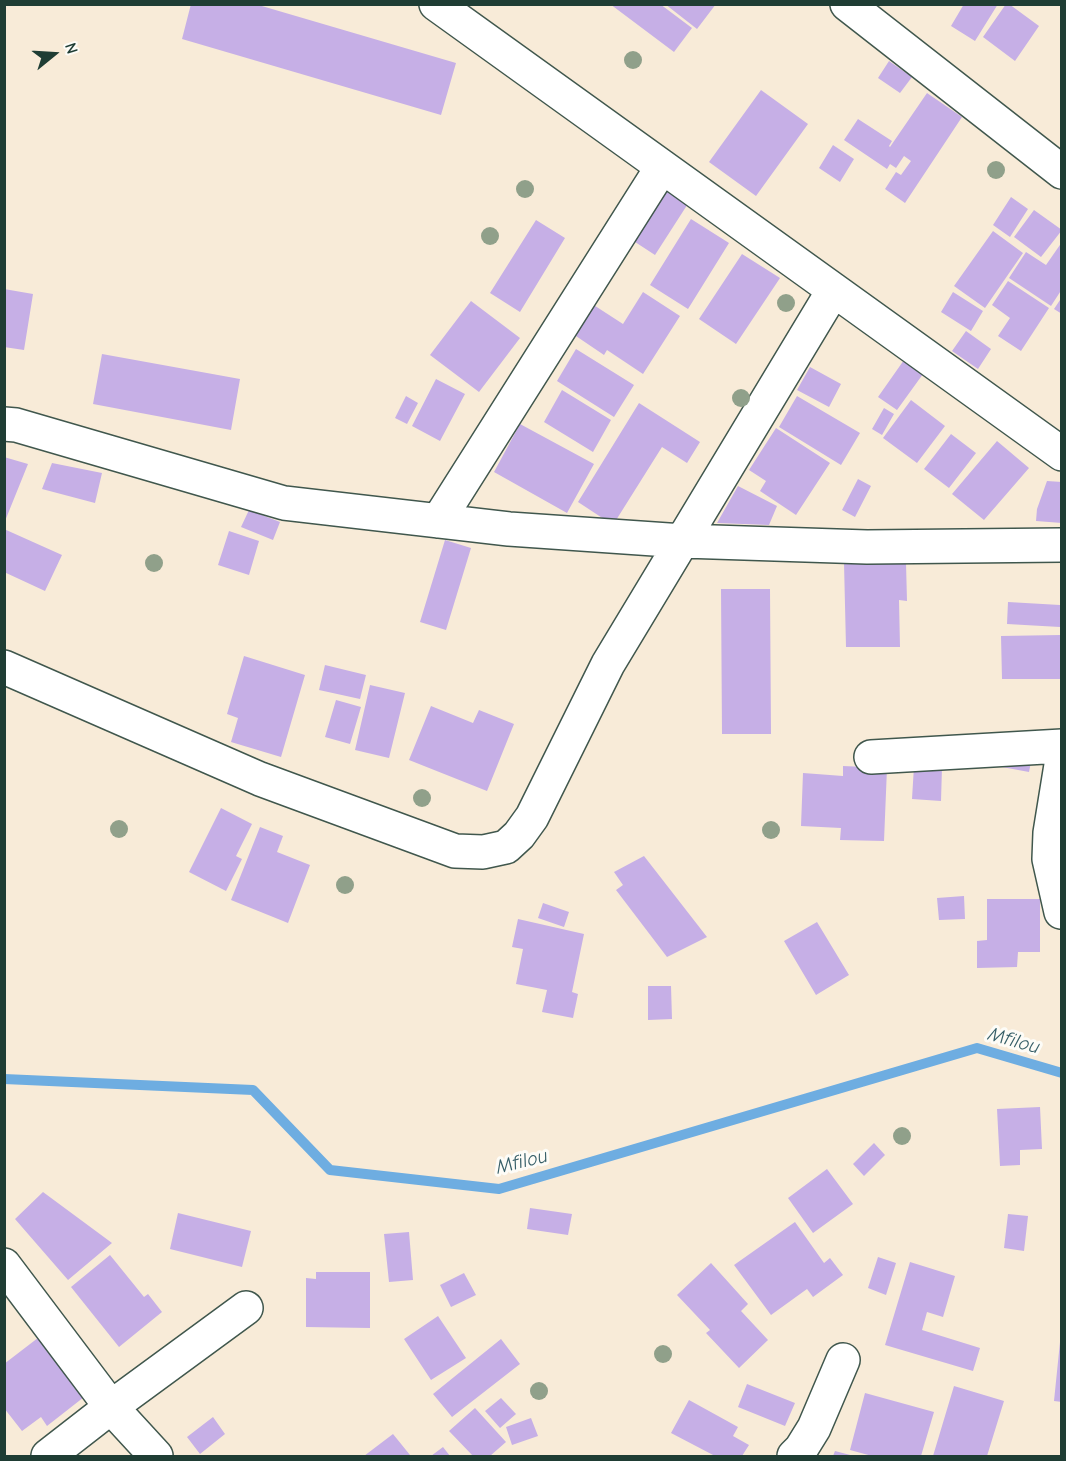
<!DOCTYPE html>
<html>
<head>
<meta charset="utf-8">
<style>
  body { margin:0 }
  #map { position:relative; width:1066px; height:1461px; overflow:hidden; background:#f8ebd8; font-family:"Comic Neue",sans-serif }
  canvas { display:block }
  .frame { position:absolute; inset:0; border:6px solid #1f3d34; pointer-events:none }
  .north { position:absolute; left:24px; top:24px; width:60px; height:60px; -webkit-text-stroke:4px #fdfcf7; paint-order:stroke; rotate:72deg; font-size:16px; font-weight:700; line-height:24px; text-align:center; color:#1f3d34 }
  .north::after { content:''; display:block; margin:auto; width:21px; height:27px; background:#1f3d34; clip-path:polygon(50% 0,100% 100%,50% 72%,0 100%) }
</style>
</head>
<body>
<div id="map">
<canvas width="1066" height="1461"></canvas>
<div class="frame"></div>
<div class="north">N</div>
</div>
<script>
const context = document.querySelector('canvas').getContext('2d');
context.lineJoin = 'round';
const shape = rows => new Path2D(rows.map(r => 'M' + r).join(''));
function strokePath(path, color, width, dash) { context.strokeStyle = color; context.lineWidth = width; context.lineCap = dash ? 'butt' : 'round'; context.setLineDash(dash || []); context.stroke(path); }
function fill(path, color) { context.fillStyle = color; context.fill(path, 'evenodd'); }
function label(font, color, halo, rows, align = 'center') {
  context.font = font + ' "Comic Neue",sans-serif'; context.lineWidth = 6; context.setLineDash([]); context.textBaseline = 'middle'; context.strokeStyle = halo; context.fillStyle = color; for (const [text, x, y, turn = 0] of rows) {
    context.save(); context.translate(x, y); context.rotate((+turn || 0) * Math.PI / 180); context.textAlign = isNaN(turn) ? turn : align; if (halo) context.strokeText(text, 0, 0); context.fillText(text, 0, 0); context.restore();
  }
}
strokePath(shape([
  [4,1079,253,1090,330,1170,499,1189,977,1048,1062,1073]
]), '#6eade1', 10);
fill(shape([
  [191,4,255,4,456,63,441,115,182,39],
  [610,4,660,4,692,28,674,52],
  [665,4,716,4,697,29],
  [964,4,998,4,975,41,951,26],
  [1006,4,1009,4,1039,26,1015,61,983,37],
  [889,61,912,77,900,93,878,78],
  [761,90,808,124,756,196,709,162],
  [927,93,962,117,905,203,885,189,896,172,901,175,911,161,904,156,896,168,890,164,887,169,844,140,858,119,892,141,889,146,890,147],
  [833,145,854,159,840,182,819,168],
  [667,184,691,199,655,255,632,240],
  [1011,197,1028,209,1010,237,993,225],
  [1034,210,1062,230,1041,257,1014,237],
  [691,219,729,243,688,309,650,285],
  [536,220,565,238,520,312,490,293],
  [993,231,1023,253,985,308,954,286],
  [1062,242,1062,289,1051,306,1009,278,1026,252,1046,265],
  [742,254,780,278,736,344,699,319],
  [1008,281,1049,308,1021,351,998,336,1010,318,992,305],
  [4,289,33,294,24,350,4,347],
  [643,292,680,316,643,374,607,350,604,355,570,332,589,302,623,324],
  [953,292,983,311,971,331,941,312],
  [1062,297,1062,314,1054,309],
  [471,301,520,338,479,392,430,355],
  [966,331,991,349,978,369,952,351],
  [576,349,634,385,614,417,557,381],
  [102,354,240,379,231,430,93,404],
  [904,360,923,374,897,410,878,397],
  [810,367,841,384,829,407,797,390],
  [436,379,465,394,440,441,412,426],
  [562,390,611,420,593,452,544,422],
  [406,396,418,403,407,424,395,418],
  [797,396,860,433,841,465,779,427],
  [911,400,945,426,917,463,883,438],
  [639,403,700,442,687,463,662,447,613,525,578,502],
  [884,408,894,414,882,435,872,429],
  [520,424,594,464,567,513,494,472],
  [776,428,830,463,796,515,760,491,766,481,749,470],
  [951,434,976,453,949,488,924,469],
  [997,441,1029,468,984,520,952,494],
  [4,457,28,464,5,521,4,521],
  [52,463,102,473,95,503,42,489],
  [858,479,871,486,855,517,842,510],
  [1047,481,1062,482,1062,523,1036,521,1037,509],
  [738,486,777,506,769,525,717,523],
  [249,510,280,522,273,540,241,527],
  [4,529,62,555,45,591,4,572],
  [229,531,259,541,249,575,218,565],
  [445,540,471,548,446,630,420,622],
  [844,563,906,563,907,601,899,600,900,647,846,647],
  [721,589,770,589,771,734,722,734],
  [1008,602,1060,605,1060,627,1007,624],
  [1060,635,1060,679,1002,679,1001,636],
  [244,656,305,675,281,757,231,742,238,718,227,714],
  [325,665,366,675,360,699,319,690],
  [370,685,405,693,389,758,355,750],
  [336,700,361,707,350,744,325,737],
  [431,706,473,723,479,710,514,724,487,791,409,760],
  [1005,752,1032,757,1029,772,1002,767],
  [843,766,887,768,884,841,840,840,841,828,801,826,803,773,843,776],
  [914,766,942,767,941,801,912,799],
  [221,808,252,824,236,856,242,859,226,891,189,872],
  [260,827,283,836,277,852,310,865,288,923,231,900],
  [644,856,707,937,667,957,616,890,623,885,614,872],
  [964,896,965,919,939,920,937,898],
  [987,899,1040,899,1040,952,1018,952,1017,967,977,968,977,941,987,940],
  [543,903,569,912,564,927,538,918],
  [518,919,584,934,572,992,578,994,573,1018,542,1012,547,990,516,984,523,949,512,947],
  [817,922,849,975,816,995,784,941],
  [648,986,671,986,672,1019,648,1020],
  [1040,1107,1042,1149,1020,1150,1020,1165,1000,1166,997,1109],
  [874,1143,885,1155,864,1176,853,1164],
  [827,1169,853,1204,813,1233,788,1198],
  [43,1192,112,1243,68,1280,15,1219],
  [530,1208,572,1214,568,1235,527,1229],
  [178,1213,251,1231,242,1267,170,1249],
  [1008,1214,1028,1216,1024,1251,1004,1248],
  [795,1222,824,1263,830,1258,843,1275,813,1297,807,1289,771,1315,734,1265],
  [409,1232,413,1280,389,1282,384,1234],
  [110,1255,144,1297,148,1294,162,1312,119,1347,71,1287],
  [878,1257,896,1263,886,1295,868,1288],
  [910,1262,955,1276,943,1317,927,1312,922,1330,980,1348,973,1371,885,1345],
  [711,1263,748,1304,741,1311,768,1340,739,1368,706,1333,710,1330,677,1295],
  [316,1272,370,1272,370,1328,306,1327,306,1278,316,1279],
  [464,1273,476,1295,451,1307,440,1285],
  [438,1316,466,1358,431,1380,404,1339],
  [47,1331,93,1390,47,1426,41,1417,22,1431,4,1408,4,1364],
  [501,1339,520,1364,452,1417,433,1394],
  [1060,1342,1062,1342,1062,1402,1054,1401],
  [747,1384,795,1403,785,1426,738,1407],
  [954,1386,1004,1401,987,1456,933,1456],
  [865,1393,934,1412,921,1456,872,1456,850,1450],
  [501,1398,516,1414,500,1428,485,1411],
  [689,1400,738,1427,733,1436,749,1445,742,1456,715,1456,671,1433],
  [475,1408,506,1442,490,1456,473,1456,449,1431],
  [213,1417,225,1434,200,1454,187,1437],
  [531,1418,538,1436,512,1445,506,1427],
  [393,1434,410,1455,364,1456],
  [443,1447,450,1456,431,1456],
  [835,1451,854,1456,833,1456]
]), '#c6afe6');
const minor = shape([
  [436,4,1062,454],
  [847,4,1062,172],
  [4,424,16,425,284,503,509,529,683,541,867,547,1062,545],
  [438,521,662,167],
  [4,667,260,779,455,851,483,852,506,847,519,835,532,817,608,664,833,291],
  [871,757,1062,746],
  [1061,912,1049,859,1050,833,1062,759],
  [4,1265,111,1407,156,1456],
  [48,1456,111,1407,246,1308],
  [794,1456,801,1449,814,1428,843,1360]
]);
strokePath(minor, '#40574d', 36);
strokePath(minor, '#fff', 33);
context.fillStyle = '#90a08a';
for (const [x, y] of [
  [633,60],
  [996,170],
  [525,189],
  [490,236],
  [786,303],
  [741,398],
  [154,563],
  [422,798],
  [119,829],
  [771,830],
  [345,885],
  [902,1136],
  [663,1354],
  [539,1391]
]) { context.beginPath(); context.arc(x, y, 9, 0, 2 * Math.PI); context.fill(); }
label('italic 20px', '#375f68', '#fdfcf7', [
  ["Mfilou",1014,1041,16],
  ["Mfilou",522,1162,-14]
]);
</script>
</body>
</html>
